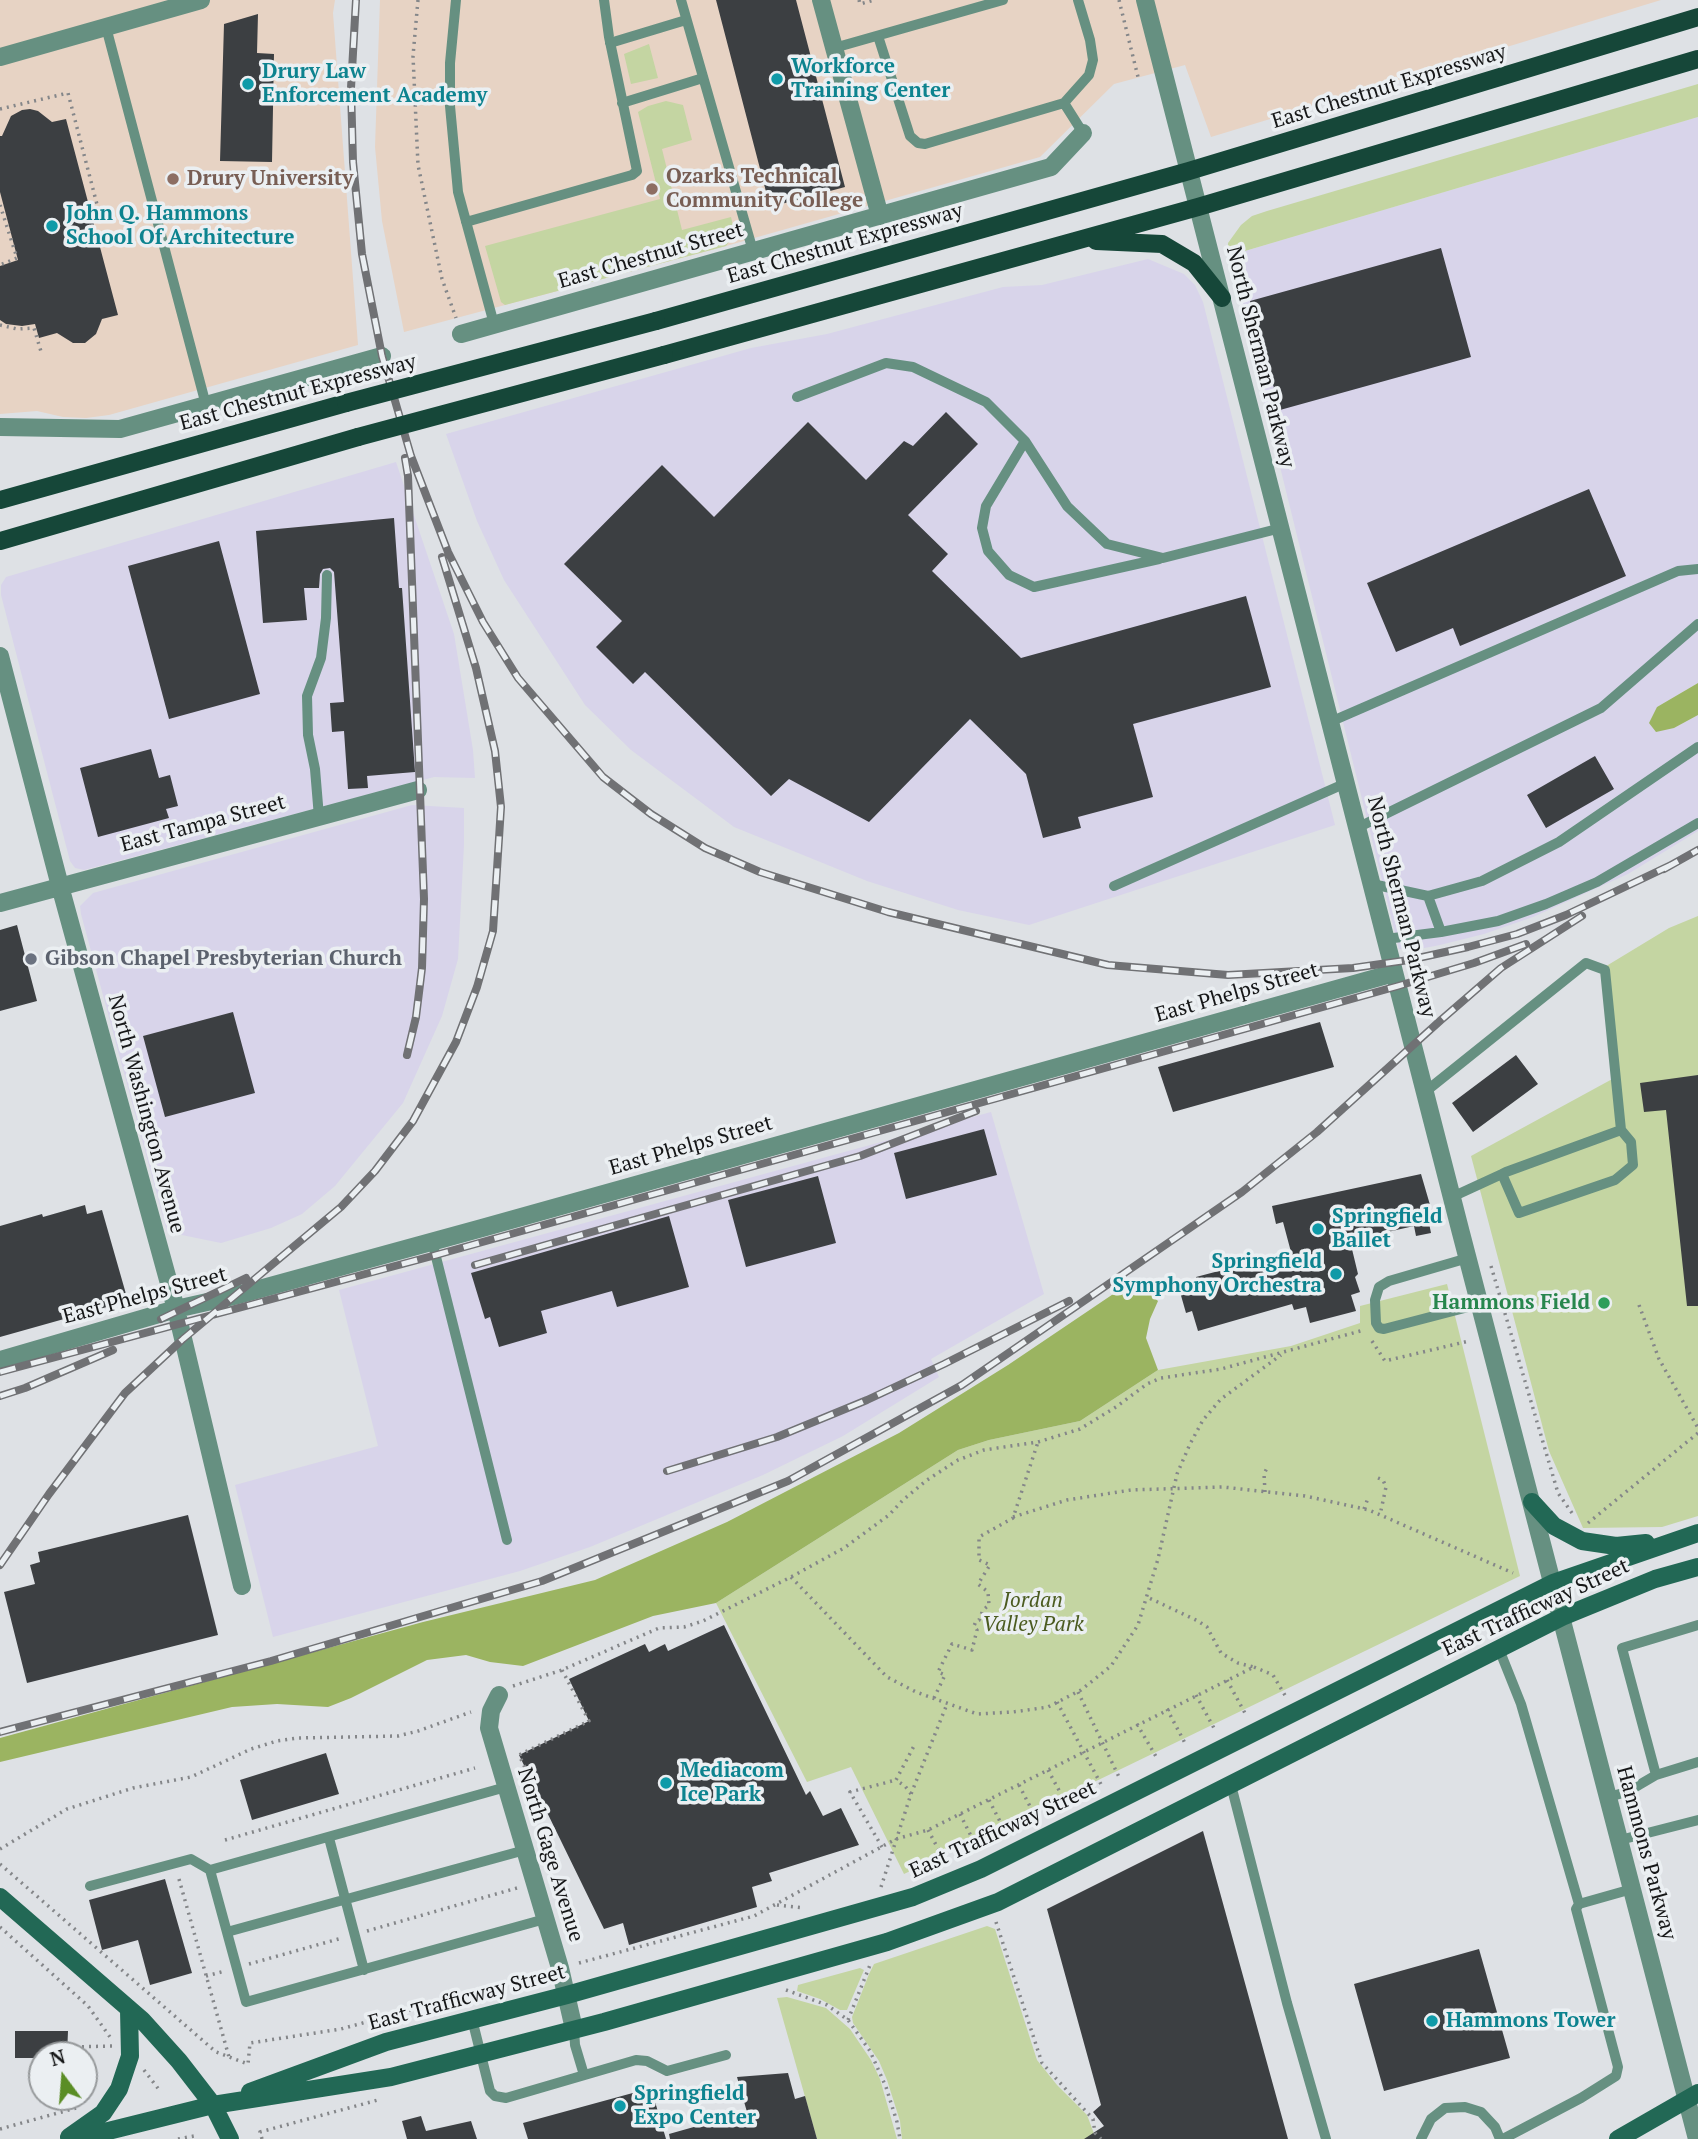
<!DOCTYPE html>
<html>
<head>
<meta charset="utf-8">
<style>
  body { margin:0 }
  #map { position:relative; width:1698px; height:2139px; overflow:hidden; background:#dee1e5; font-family:"PT Serif",serif }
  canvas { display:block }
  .north { position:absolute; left:28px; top:2041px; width:70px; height:70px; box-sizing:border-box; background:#ebeff2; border:2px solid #96999b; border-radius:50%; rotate:344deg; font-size:19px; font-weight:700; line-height:28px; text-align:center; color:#161718 }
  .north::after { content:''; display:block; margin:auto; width:24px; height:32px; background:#5a8d25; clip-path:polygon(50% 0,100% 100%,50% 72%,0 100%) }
</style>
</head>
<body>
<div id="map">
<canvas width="1698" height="2139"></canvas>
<div class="north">N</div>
</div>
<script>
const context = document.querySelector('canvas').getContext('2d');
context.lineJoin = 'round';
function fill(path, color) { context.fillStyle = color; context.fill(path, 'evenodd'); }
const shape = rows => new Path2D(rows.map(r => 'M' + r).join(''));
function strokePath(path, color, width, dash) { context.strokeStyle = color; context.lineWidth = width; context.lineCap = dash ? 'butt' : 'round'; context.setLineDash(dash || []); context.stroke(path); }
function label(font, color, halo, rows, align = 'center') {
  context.font = font + ' "PT Serif",serif'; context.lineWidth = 7; context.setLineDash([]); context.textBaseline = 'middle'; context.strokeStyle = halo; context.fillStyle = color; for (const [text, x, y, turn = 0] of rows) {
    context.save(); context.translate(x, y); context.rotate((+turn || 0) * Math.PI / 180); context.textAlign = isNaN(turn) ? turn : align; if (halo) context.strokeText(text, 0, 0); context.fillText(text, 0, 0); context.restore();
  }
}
fill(shape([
  [1698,117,1698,683,1657,707,1674,728,1698,715,1698,831,1628,874,1533,917,1484,934,1440,945,1414,950,1399,949,1228,256],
  [1148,259,1184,274,1195,285,1203,302,1335,825,1029,925,958,910,867,881,734,827,631,750,585,705,504,580,477,521,446,434,751,348,827,334,1003,287,1042,285],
  [396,462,454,634,473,750,475,778,434,777,84,870,75,868,70,861,1,595,1,585,6,577],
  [412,805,464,808,464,845,458,959,442,1016,403,1103,335,1186,302,1214,271,1228,221,1243,167,1232,81,914,80,906,93,893],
  [991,1112,1044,1294,931,1359,939,1377,843,1436,763,1475,590,1547,520,1571,273,1637,235,1485,378,1446,339,1290]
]), '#d8d4ea');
fill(shape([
  [0,0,335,0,333,13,358,345,109,415,86,418,63,417,37,411,0,414],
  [380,0,1661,0,1211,137,1185,65,1114,84,1040,157,726,246,404,332,382,221,375,147]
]), '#e7d3c4');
fill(shape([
  [649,44,658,78,631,84,624,54],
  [1698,84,1698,117,1228,256,1228,243,1241,225,1252,216,1267,211],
  [666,101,683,105,692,140,662,149,682,230,731,217,735,234,726,246,505,305,501,302,485,246,660,199,638,112,648,106],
  [1698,916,1698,1516,1662,1527,1583,1528,1549,1451,1471,1156,1616,1077,1603,968,1669,928],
  [1447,1284,1520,1576,904,1874,851,1767,807,1782,716,1603,958,1450,989,1440,1080,1421,1158,1370,1291,1346,1360,1323,1360,1306],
  [987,1926,995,1929,1037,2060,1057,2085,1087,2115,1096,2139,902,2139,900,2121,887,2080,879,2061,853,2023,852,2017,869,1974,874,1964],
  [860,1968,864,1970,847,2010,840,2010,820,1999,797,1991,798,1985],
  [787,1997,826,2008,850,2029,871,2060,880,2079,897,2139,817,2139,777,1998]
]), '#c4d5a2');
fill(shape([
  [1698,683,1698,715,1674,728,1656,732,1649,723,1657,707],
  [1134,1280,1158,1301,1150,1319,1146,1338,1158,1370,1080,1421,989,1440,958,1450,716,1603,653,1616,523,1666,490,1662,466,1655,427,1660,351,1698,328,1707,277,1704,232,1707,0,1762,0,1738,423,1622,595,1580,727,1522,899,1433,1008,1365]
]), '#9bb461');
fill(shape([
  [716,0,796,0,845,187,770,207],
  [258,14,257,53,274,54,272,162,220,161,224,24],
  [30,109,38,111,52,122,66,119,118,315,102,319,96,334,85,343,73,343,57,333,39,338,35,324,22,326,6,324,0,320,0,266,18,260,0,192,0,136,2,136,11,116,22,110],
  [1441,248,1471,357,1280,410,1250,301],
  [946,412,978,444,908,515,948,554,932,571,1021,658,1246,596,1271,687,1133,724,1153,797,1078,817,1081,828,1043,838,1026,774,970,719,869,822,789,779,771,796,645,672,633,684,596,647,622,621,564,564,662,465,714,517,808,422,866,480,904,441,913,446],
  [1589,489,1626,576,1460,646,1453,628,1396,652,1367,583],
  [394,518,399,588,402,588,415,772,367,776,368,788,348,789,344,731,332,732,330,703,344,702,334,572,330,568,323,569,320,574,319,588,304,588,307,620,263,623,256,531],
  [219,541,260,694,169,719,128,566],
  [151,749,159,778,170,775,178,806,166,809,169,818,98,837,80,768],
  [1595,756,1614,789,1546,828,1527,795],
  [17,925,37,1001,0,1011,0,930],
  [233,1012,255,1093,165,1117,143,1036],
  [1320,1022,1334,1067,1173,1112,1158,1067],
  [1516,1055,1538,1084,1473,1132,1452,1103],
  [1698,1075,1698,1306,1687,1306,1666,1110,1644,1112,1640,1083],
  [984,1129,997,1175,906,1199,894,1153],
  [1421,1174,1435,1222,1429,1223,1431,1233,1416,1236,1414,1226,1370,1236,1351,1245,1358,1274,1355,1277,1360,1292,1351,1295,1356,1311,1310,1323,1306,1307,1294,1310,1292,1304,1198,1331,1192,1311,1186,1313,1180,1292,1198,1287,1196,1277,1291,1252,1283,1222,1276,1224,1272,1206],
  [818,1176,836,1243,746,1267,728,1200],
  [85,1205,87,1214,102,1210,128,1301,0,1337,0,1226,42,1214,43,1217],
  [669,1216,689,1287,617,1307,612,1291,541,1311,547,1333,499,1347,490,1317,485,1319,471,1273],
  [188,1515,218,1635,27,1683,4,1592,35,1584,30,1565,40,1562,38,1552],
  [724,1625,806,1795,810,1791,823,1816,841,1808,859,1845,769,1873,772,1881,752,1887,757,1907,629,1945,623,1923,604,1929,519,1755,589,1721,569,1679,645,1644,649,1652,665,1644,668,1651],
  [326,1753,339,1794,252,1820,240,1780],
  [1203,1831,1288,2139,1084,2139,1104,2126,1093,2112,1101,2105,1047,1909],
  [165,1879,192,1973,150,1985,138,1940,102,1950,89,1900],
  [1479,1949,1510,2058,1384,2091,1354,1984],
  [15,2031,68,2031,67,2055,42,2055,42,2058,15,2058],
  [788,2073,795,2099,805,2096,817,2139,670,2139,669,2134,747,2112,737,2077],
  [651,2088,666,2139,528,2139,523,2123],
  [421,2116,426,2131,471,2121,477,2139,407,2139,402,2121]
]), '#3c3f42');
strokePath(shape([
  [418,0,413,56,418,165,442,279,456,318],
  [859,0,860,4,874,0],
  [1119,0,1139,81],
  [0,109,68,93,100,216],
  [0,205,17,258,0,265],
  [0,325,17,329,34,328,42,355],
  [1491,1266,1558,1493,1572,1513],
  [1639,1305,1659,1359,1698,1428],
  [1372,1341,1385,1361,1469,1341],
  [1378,1478,1383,1480,1386,1487,1380,1515],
  [1265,1492,1264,1474,1268,1466],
  [1364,1509,1368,1498],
  [1013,1517,1067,1500,1131,1490,1223,1487,1305,1496,1369,1510,1513,1573],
  [1588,1523,1698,1433],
  [791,1577,887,1677,916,1692,977,1714,1013,1712,1048,1707,1081,1690,1111,1666,1138,1625,1158,1559,1177,1474,1190,1444,1203,1420,1221,1399,1281,1355],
  [1254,1667,1273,1675,1286,1697],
  [1227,1680,1246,1715],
  [513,1686,562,1670,659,1628,684,1627,703,1621,791,1577,844,1548,889,1515,903,1500,927,1480,958,1460,984,1450,1038,1442,1080,1429,1116,1407,1147,1384,1161,1378,1221,1369,1364,1330],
  [1078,1692,1120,1779],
  [1196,1695,1215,1730],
  [934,1698,945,1675,938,1672,952,1644,972,1650,977,1630,974,1626,976,1621,979,1620,983,1610,989,1605,988,1592,978,1584,990,1565,979,1560,979,1537,1013,1518,1038,1442],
  [1057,1702,1103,1788],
  [1167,1709,1186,1745],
  [1137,1724,1158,1760],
  [1048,1770,1067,1805],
  [523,1778,528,1774,519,1755,589,1721,562,1670],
  [1019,1785,1037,1820],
  [911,1794,905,1786,896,1780,915,1744],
  [989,1800,1007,1835],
  [960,1814,978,1850],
  [928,1830,947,1865],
  [225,1840,475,1768],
  [882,1847,850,1792,896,1780],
  [0,1849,67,1809,133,1788,191,1777,251,1749,277,1741,298,1738,398,1736,418,1731,471,1712],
  [0,1864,216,2052,248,2064,250,2043,341,2029,544,1973],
  [179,1879,229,2057],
  [881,1887,911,1794,947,1704],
  [777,1905,804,1908],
  [996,1922,1042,2063,1093,2119,1095,2133,1101,2139],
  [0,1927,88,2006,110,2037],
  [367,1931,517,1888],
  [579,1963,754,1916,896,1839,928,1830,1254,1667,1238,1663,1221,1653,1207,1627,1198,1621,1147,1597],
  [249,1964,342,1938],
  [206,1976,225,1971],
  [786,1990,827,2005,848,2020,870,2051,886,2087,897,2122,900,2139],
  [848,2020,870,1965],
  [68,2047,114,2046],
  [144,2070,160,2091],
  [0,2129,76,2108],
  [178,2139,194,2136,195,2139],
  [262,2139,260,2132,378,2100]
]), '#848689', 3.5, [2, 5]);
strokePath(shape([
  [456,0,450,63,450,106,458,192,494,324],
  [681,0,753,251],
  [106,27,206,405],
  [878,36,910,136,918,143,925,144,1064,103,1089,75,1093,60,1090,40,1078,0],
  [610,43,686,20],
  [834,48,1003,0],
  [622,103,703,78],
  [1064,103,1083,133],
  [466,222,632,175,637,171,609,37,604,0],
  [797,397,886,363,913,367,986,402,1025,441,1067,506,1107,544,1163,558,1281,528],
  [1025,441,986,506,982,528,988,551,1009,575,1034,587,1159,559],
  [1330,722,1678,571,1698,569],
  [319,817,315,769,308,735,307,696,321,658,326,618,327,575],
  [1357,828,1601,708,1698,624],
  [1372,884,1428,896,1482,881,1559,842,1698,747],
  [1114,886,1346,783],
  [1428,896,1441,932],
  [1386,939,1441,932,1498,921,1546,904,1597,882,1698,823],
  [1425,1092,1586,963,1605,970,1621,1130],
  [1452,1197,1502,1174,1506,1172,1621,1130,1631,1142,1633,1165,1615,1180,1519,1213,1502,1174],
  [432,1241,507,1540],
  [1468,1258,1389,1281,1379,1287,1375,1300,1376,1323,1379,1328,1384,1329,1480,1304],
  [1499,1649,1521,1704,1579,1904],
  [1656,1775,1622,1648,1698,1625],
  [1231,1785,1287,2003,1326,2139],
  [506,1787,210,1870,246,2002,545,1919],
  [1608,1797,1627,1792,1656,1775,1698,1762],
  [329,1838,364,1970],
  [1620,1840,1698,1820],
  [90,1886,191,1859,210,1870],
  [227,1932,525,1850],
  [472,2019,490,2091,495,2096,506,2098,636,2060,647,2061,667,2071,726,2055],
  [574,2029,575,2045,584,2075],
  [1421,2139,1431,2119,1445,2108,1465,2107,1481,2112,1495,2127,1500,2139],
  [1503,2139,1581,2098,1616,2076,1618,2067,1576,1909,1579,1904,1632,1889]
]), '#669081', 10);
strokePath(shape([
  [821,0,880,216],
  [1145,0,1461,1233,1697,2139],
  [0,57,201,0],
  [461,334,1051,167,1083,133],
  [0,427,120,429,382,356],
  [0,656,60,886,176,1309,242,1586],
  [0,903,418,790],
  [0,1360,176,1309,234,1296,482,1228,1394,973],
  [499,1695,491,1711,489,1728,560,1968,574,2029]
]), '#669081', 18);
strokePath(shape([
  [1532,1502,1554,1526,1582,1541,1616,1546,1646,1543],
  [0,1897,142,2020,179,2061,213,2105,230,2139],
  [250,2092,386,2042,567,1995,913,1897,981,1869,1553,1583,1698,1533],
  [69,2137,103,2113,119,2089,130,2056,129,2010],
  [76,2139,213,2105,391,2077,604,2022,887,1942,998,1902,1562,1617,1655,1579,1698,1567],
  [1618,2139,1698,2093]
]), '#226855', 18);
strokePath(shape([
  [1096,241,1162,244,1194,263,1222,298],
  [656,321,1189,171,1698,17],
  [664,355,1198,207,1698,59],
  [0,500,346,403],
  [0,541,358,437]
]), '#164739', 18);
const rail = shape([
  [356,0,351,88,353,162,362,254,382,356,411,456,448,552,483,622,518,678,603,777,651,814,705,848,760,872,888,912,1108,965,1228,975,1353,968,1409,960,1468,947,1517,934,1566,915,1671,865],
  [405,458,408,476,424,899,422,968,416,1017,407,1055],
  [1664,869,1698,850],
  [475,1265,860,1156,976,1111],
  [161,1319,246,1278],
  [0,1372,436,1255,1398,986,1474,963,1526,944],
  [0,1396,25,1388,113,1350],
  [667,1471,777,1437,867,1400,944,1364,1069,1301],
  [0,1565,49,1494,125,1393,183,1339,341,1207,375,1171,413,1121,456,1042,477,987,493,931,501,807,495,751,476,668,442,557],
  [0,1732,271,1661,542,1581,788,1481,962,1385,1242,1192,1317,1132,1441,1020,1501,968,1582,916]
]);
strokePath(rail, '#707174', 8);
strokePath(rail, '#ebeff2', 5, [16]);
strokePath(shape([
  [346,403,656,321],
  [358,437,664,355]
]), '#164739', 18);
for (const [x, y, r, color] of [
  [777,79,7,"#0f9aa8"],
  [248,84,7,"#0f9aa8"],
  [173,179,7,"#8d6e63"],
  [652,189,7,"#8d6e63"],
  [52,226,7,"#0f9aa8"],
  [31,959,7,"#6b7280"],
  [1318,1229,7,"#0f9aa8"],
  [1336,1274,7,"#0f9aa8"],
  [1604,1303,7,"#2e9e5b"],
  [666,1783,7,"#0f9aa8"],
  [1432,2021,7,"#0f9aa8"],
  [620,2106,7,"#0f9aa8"]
]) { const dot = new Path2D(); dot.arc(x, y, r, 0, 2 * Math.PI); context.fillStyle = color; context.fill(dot); strokePath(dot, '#ebeff2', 2.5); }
label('bold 21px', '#0d838f', '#ebeff2', [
  ["Workforce",791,67],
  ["Training Center",791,91],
  ["Drury Law",262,72],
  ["Enforcement Academy",262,96],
  ["John Q. Hammons",66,214],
  ["School Of Architecture",66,238],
  ["Springfield",1332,1217],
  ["Ballet",1332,1241],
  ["Springfield",1322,1262,"right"],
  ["Symphony Orchestra",1322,1286,"right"],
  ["Mediacom",680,1771],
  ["Ice Park",680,1795],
  ["Hammons Tower",1446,2021],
  ["Springfield",634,2094],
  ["Expo Center",634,2118]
], 'left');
label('21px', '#161718', '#ebeff2', [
  ["East Chestnut Expressway",1389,87,-17],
  ["East Chestnut Expressway",845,244,-16],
  ["East Chestnut Street",651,256,-16],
  ["North Sherman Parkway",1260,357,76],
  ["East Chestnut Expressway",298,393,-15],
  ["East Tampa Street",203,824,-15],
  ["North Sherman Parkway",1401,907,76],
  ["East Phelps Street",1237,993,-16],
  ["North Washington Avenue",146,1114,75],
  ["East Phelps Street",691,1146,-16],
  ["East Phelps Street",145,1296,-15],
  ["East Trafficway Street",1536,1608,-25],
  ["East Trafficway Street",1003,1830,-25],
  ["Hammons Parkway",1646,1853,75],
  ["North Gage Avenue",550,1855,73],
  ["East Trafficway Street",467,1998,-15]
]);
label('bold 21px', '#785e54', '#ebeff2', [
  ["Ozarks Technical",666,177],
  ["Community College",666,201],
  ["Drury University",187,179]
], 'left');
label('bold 21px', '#5b616d', '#ebeff2', [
  ["Gibson Chapel Presbyterian Church",45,959]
], 'left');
label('bold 21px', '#27864d', '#ebeff2', [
  ["Hammons Field",1590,1303]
], 'right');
label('italic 21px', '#4b5b20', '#ebeff2', [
  ["Jordan",1033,1601],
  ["Valley Park",1033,1625]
]);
</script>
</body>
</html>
